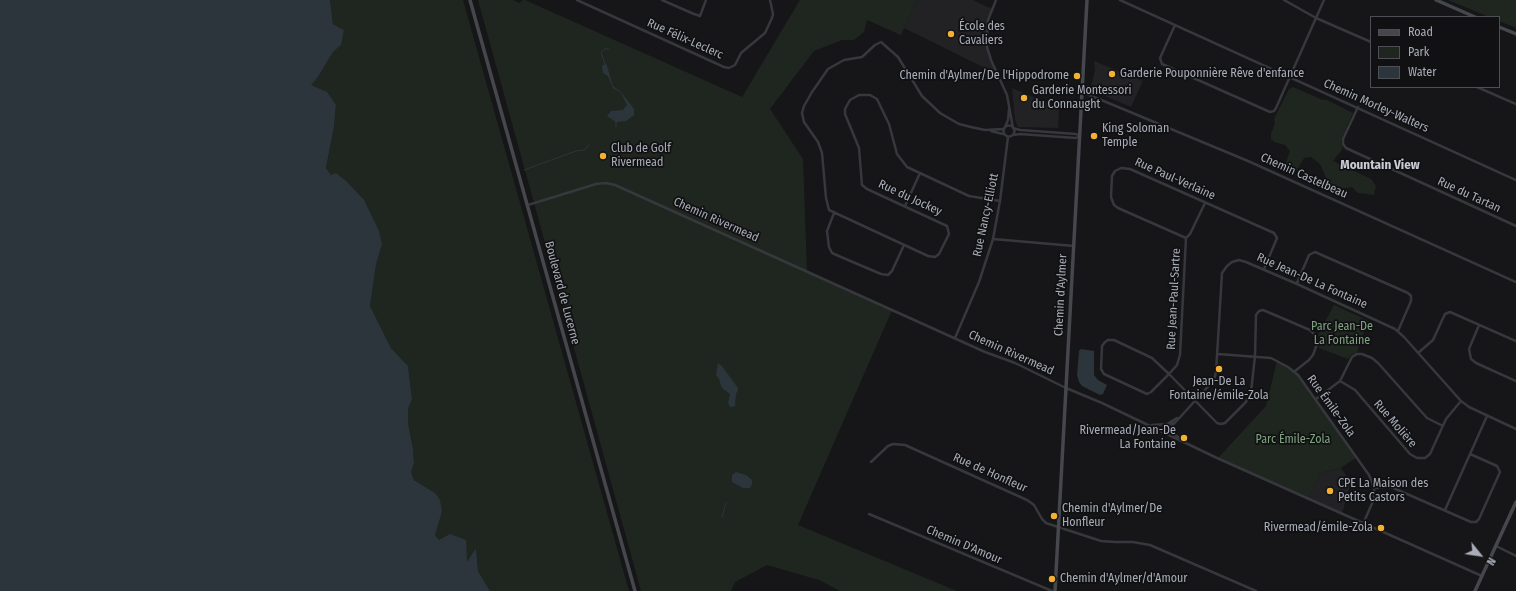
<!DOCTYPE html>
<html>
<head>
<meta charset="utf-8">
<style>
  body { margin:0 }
  #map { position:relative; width:1516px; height:591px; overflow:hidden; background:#161618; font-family:"Fira Sans Condensed",sans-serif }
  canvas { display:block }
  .legend { position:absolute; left:1370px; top:16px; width:130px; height:72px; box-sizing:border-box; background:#111113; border:1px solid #4d4f55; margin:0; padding:5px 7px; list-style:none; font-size:12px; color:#a8adb8 }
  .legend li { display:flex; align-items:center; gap:8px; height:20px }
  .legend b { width:20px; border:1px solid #4d4f55 }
  .north { position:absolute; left:1460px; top:535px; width:40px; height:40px; -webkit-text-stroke:3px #111113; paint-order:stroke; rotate:120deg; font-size:11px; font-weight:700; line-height:16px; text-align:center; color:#a8adb8 }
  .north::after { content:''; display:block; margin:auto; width:14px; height:18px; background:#a8adb8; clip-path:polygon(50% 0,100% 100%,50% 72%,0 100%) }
</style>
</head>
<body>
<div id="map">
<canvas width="1516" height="591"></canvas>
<ul class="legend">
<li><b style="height:5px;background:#45474d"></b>Road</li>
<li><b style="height:11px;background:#1e261f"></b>Park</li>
<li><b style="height:11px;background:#2c353c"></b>Water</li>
</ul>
<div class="north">N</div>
</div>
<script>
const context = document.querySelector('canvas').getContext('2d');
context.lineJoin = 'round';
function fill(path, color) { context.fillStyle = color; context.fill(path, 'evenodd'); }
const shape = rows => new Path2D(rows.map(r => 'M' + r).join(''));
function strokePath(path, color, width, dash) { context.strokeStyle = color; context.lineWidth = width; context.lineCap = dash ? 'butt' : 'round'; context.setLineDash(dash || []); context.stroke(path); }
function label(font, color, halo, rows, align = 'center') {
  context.font = font + ' "Fira Sans Condensed",sans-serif'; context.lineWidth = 3.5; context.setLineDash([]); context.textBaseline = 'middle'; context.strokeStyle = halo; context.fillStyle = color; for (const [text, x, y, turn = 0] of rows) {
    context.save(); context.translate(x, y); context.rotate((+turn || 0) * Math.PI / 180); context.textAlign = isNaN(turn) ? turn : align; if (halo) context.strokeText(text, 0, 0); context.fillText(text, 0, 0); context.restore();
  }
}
fill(shape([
  [917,0,973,0,992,9,989,20,987,42,995,69,993,71,991,71,904,28],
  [1094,61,1143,81,1131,107,1090,90,1095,70],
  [1012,88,1059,108,1058,128,1018,127,1015,120],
  [1341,468,1351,482,1342,514,1308,500,1320,473]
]), '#222225');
fill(shape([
  [330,0,463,0,629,591,490,591,478,571,476,548,467,563,439,540,435,535,442,512,435,493,414,480,411,472,414,463,413,449,408,423,408,409,412,399,408,366,391,348,370,306,376,265,382,244,326,168,334,127,336,105,310,85,318,77,333,52,340,45,344,30,333,24],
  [478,0,513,0,520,3,522,0,525,0,742,97,800,0,917,0,901,35,867,20,864,32,854,40,842,40,814,51,770,109,803,159,807,271,892,310,798,525,957,591,840,591,819,580,767,565,735,582,731,591,641,591],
  [1448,0,1516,0,1516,28,1499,21,1499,17,1489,17],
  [1293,87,1323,100,1327,100,1353,113,1342,138,1341,144,1343,148,1333,161,1371,179,1376,186,1374,195,1358,193,1352,187,1340,189,1334,188,1329,184,1320,164,1311,157,1304,158,1297,170,1292,173,1286,171,1284,168,1290,151,1285,145,1274,142,1271,139,1271,134,1275,123,1274,119,1289,89],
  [1334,305,1369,321,1363,334,1357,353,1351,355,1348,359,1319,348,1318,335],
  [1277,361,1295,371,1357,457,1341,468,1320,473,1308,500,1218,458,1266,406]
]), '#1e261f');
fill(shape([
  [0,0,330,0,333,24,344,30,341,45,333,52,318,77,311,85,327,92,336,105,334,127,326,168,331,175,336,173,347,182,364,200,379,231,382,244,376,265,370,306,391,348,408,366,412,399,408,409,408,423,413,449,414,463,411,472,414,480,435,493,440,500,442,512,435,535,439,540,450,534,466,540,467,562,476,548,478,571,490,591,0,591],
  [606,63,613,86,621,92,634,109,634,115,626,121,616,122,607,116,611,111,623,110,627,105,621,93,613,88,608,76,603,73,602,66],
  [1081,349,1094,351,1094,375,1098,380,1107,385,1103,394,1100,395,1082,386,1079,382,1077,375,1079,351],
  [718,363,721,365,738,388,738,390,736,394,735,406,732,407,730,407,728,403,730,394,722,388,719,379,716,375],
  [736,472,746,475,752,480,752,484,750,488,743,488,732,482,732,475]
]), '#2c353c');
strokePath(shape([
  [605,64,601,52,605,49,609,49],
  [616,122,616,127],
  [524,170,576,151,584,150,589,145],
  [722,517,726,503]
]), '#2c353c', 1);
strokePath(shape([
  [577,0,724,67,729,68,735,65,741,53,765,33,772,18,773,14,770,0],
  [662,0,694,14,700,16,706,0],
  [996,0,988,20,987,38,987,47,991,60,1007,95,1013,128],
  [1120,0,1516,180],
  [1284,0,1316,18,1371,42],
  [1175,25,1160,58,1162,64,1270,112,1274,111,1276,108,1324,0],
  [1477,87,1516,104],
  [1082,92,1248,161,1516,282],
  [1358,107,1343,139,1343,144,1346,148,1516,226],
  '1003.5 131a5.5 5.5 0 1 1 11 0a5.5 5.5 0 1 1-11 0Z',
  [1005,127,1008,120,1009,109],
  [1013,128,1020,130,1076,134,1080,136],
  [991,131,1003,134],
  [1013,135,1020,134,1076,138,1080,136],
  [1000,201,969,196,907,167,897,154,889,124,877,99,870,95,859,95,850,100,845,109,845,114,859,148,862,185,867,189,947,226,949,234,939,254,935,257,928,256,829,210,826,198,822,153,818,142,804,122,802,113,804,106,812,92,828,69,844,60,862,57,875,45,881,42,898,57,922,96,940,113,959,124,971,127,985,130,1003,129],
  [1205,203,1190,234,1186,238,1180,355,1177,365,1169,374,1217,423,1221,424,1225,423,1246,402,1251,392,1255,356,1256,315,1259,311,1263,310,1310,330,1315,335,1317,344,1313,355,1309,360,1295,371],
  [528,205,596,184,606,183,615,185,985,352,1015,363,1066,388,1102,403,1217,458,1482,576],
  [905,206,920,173],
  [834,213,827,231,829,247,832,253,841,257,881,274,888,275,892,271,904,245],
  [1186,238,1118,208,1114,205,1111,197,1112,176,1115,171,1121,168,1130,169,1274,233,1277,238,1264,269],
  [993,239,1074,246],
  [1297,283,1309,255,1315,252,1408,293,1411,296,1411,301,1398,331],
  [1479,325,1469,349,1471,359,1476,363,1516,381],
  [955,338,979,282,993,239,1000,201,1008,137],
  [1108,340,1114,340,1152,358,1169,374,1151,392,1147,394,1104,374,1101,369,1102,346,1105,342,1108,340],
  [1418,353,1433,340,1444,316,1445,314,1450,312,1516,341],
  [1218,354,1271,358,1288,367,1298,375,1369,475,1374,488,1374,499,1363,524],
  [1340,381,1355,390,1410,454,1417,458,1425,458,1430,454,1446,419,1461,401],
  [1316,399,1340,381,1352,357,1357,354,1362,354,1372,358,1378,363,1427,418,1443,426],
  [1152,425,1167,424,1177,418],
  [1161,431,1173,422],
  [1182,440,1174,434,1172,426,1214,380,1216,372,1222,273,1227,266,1232,262,1239,260,1246,262,1297,284,1395,329,1404,337,1461,401,1469,407,1516,429],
  [871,462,888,446,893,444,905,445,1027,500,1034,505,1042,519,1046,523,1101,541,1115,542,1133,542,1150,545,1256,591],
  [1374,488,1391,487,1471,522,1476,522,1479,519,1500,472,1497,466,1470,454],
  [1445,510,1487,416],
  [869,514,1052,591],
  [1496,546,1516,556]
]), '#37383d', 2.5);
strokePath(shape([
  [470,0,635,591],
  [1436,0,1475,17],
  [1499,27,1516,34],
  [1055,591,1087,0],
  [1475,591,1516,502]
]), '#45474d', 3.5);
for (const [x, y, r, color] of [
  [951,34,4,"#f2b134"],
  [1112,74,4,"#f2b134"],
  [1077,76,4,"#f2b134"],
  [1024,98,4,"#f2b134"],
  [1094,136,4,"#f2b134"],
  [603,156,4,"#f2b134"],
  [1219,369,4,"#f2b134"],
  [1184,438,4,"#f2b134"],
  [1330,491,4,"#f2b134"],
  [1054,516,4,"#f2b134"],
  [1381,528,4,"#f2b134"],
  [1052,579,4,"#f2b134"]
]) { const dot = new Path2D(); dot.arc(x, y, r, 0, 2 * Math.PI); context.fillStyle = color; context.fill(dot); strokePath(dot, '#111113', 1.5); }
label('12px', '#a8adb8', '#111113', [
  ["École des",959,27],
  ["Cavaliers",959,41],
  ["Garderie Pouponnière Rêve d'enfance",1120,74],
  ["Chemin d'Aylmer/De l'Hippodrome",1069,76,"right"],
  ["Garderie Montessori",1032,91],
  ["du Connaught",1032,105],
  ["King Soloman",1102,129],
  ["Temple",1102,143],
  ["Club de Golf",611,149],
  ["Rivermead",611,163],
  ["Jean-De La",1219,382,"center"],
  ["Fontaine/émile-Zola",1219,396,"center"],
  ["Rivermead/Jean-De",1176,431,"right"],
  ["La Fontaine",1176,445,"right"],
  ["CPE La Maison des",1338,484],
  ["Petits Castors",1338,498],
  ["Chemin d'Aylmer/De",1062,509],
  ["Honfleur",1062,523],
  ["Rivermead/émile-Zola",1373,528,"right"],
  ["Chemin d'Aylmer/d'Amour",1060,579]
], 'left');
label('12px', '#a8adb8', '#111113', [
  ["Rue Félix-Leclerc",685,39,24],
  ["Chemin Morley-Walters",1376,106,24],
  ["Chemin Castelbeau",1304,176,24],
  ["Rue Paul-Verlaine",1175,179,24],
  ["Rue du Tartan",1469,195,25],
  ["Rue du Jockey",910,198,25],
  ["Rue Nancy-Elliott",986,215,-78],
  ["Chemin Rivermead",716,220,24],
  ["Rue Jean-De La Fontaine",1312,281,24],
  ["Boulevard de Lucerne",562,293,75],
  ["Chemin d'Aylmer",1061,295,-87],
  ["Rue Jean-Paul-Sartre",1174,299,-87],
  ["Chemin Rivermead",1011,353,24],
  ["Rue Émile-Zola",1331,406,54],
  ["Rue Molière",1395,424,49],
  ["Rue de Honfleur",990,473,24],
  ["Chemin D'Amour",964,545,23]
]);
label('12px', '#7fa381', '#111113', [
  ["Parc Jean-De",1342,327],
  ["La Fontaine",1342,341],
  ["Parc Émile-Zola",1293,440]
]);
label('bold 13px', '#c9ccd4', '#111113', [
  ["Mountain View",1380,165]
]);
</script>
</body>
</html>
